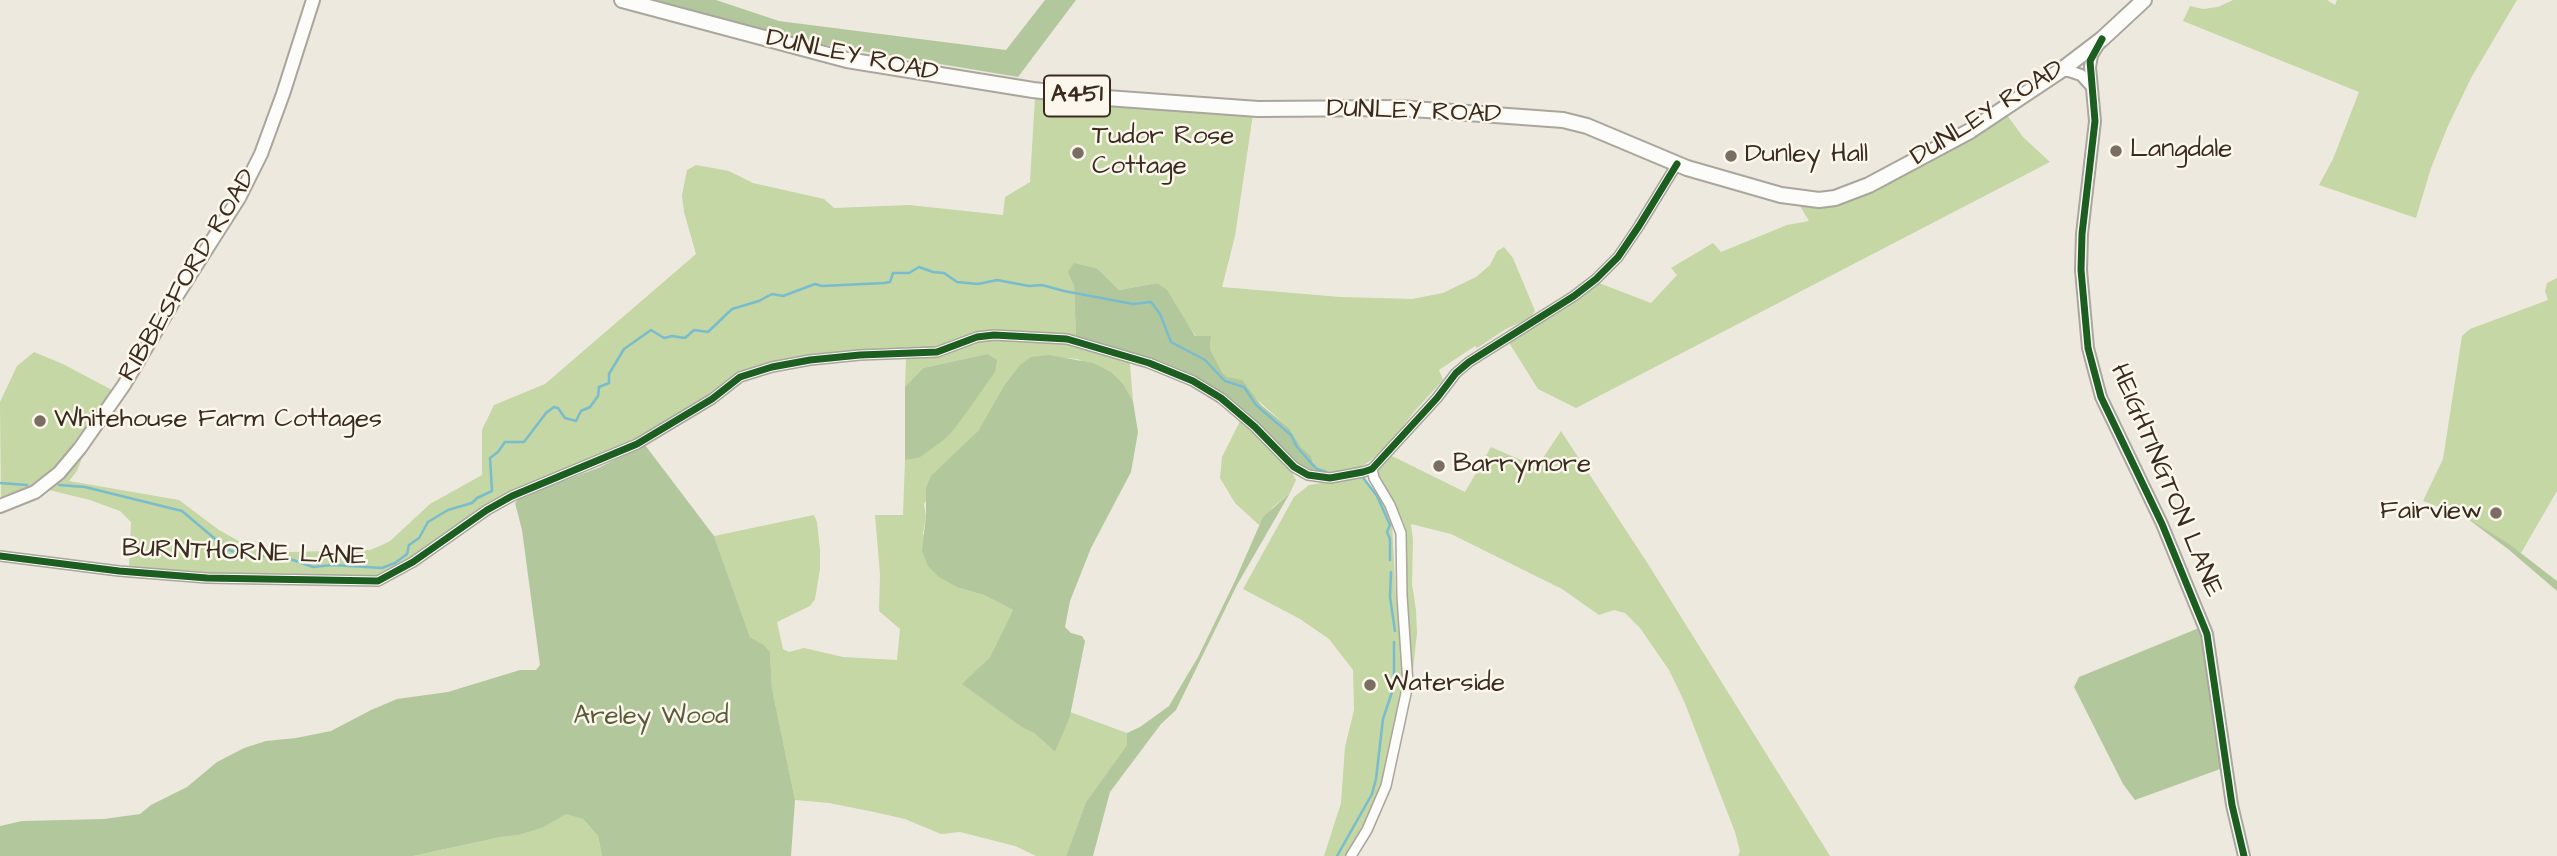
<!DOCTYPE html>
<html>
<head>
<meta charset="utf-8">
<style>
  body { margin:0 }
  canvas { display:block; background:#eee9de }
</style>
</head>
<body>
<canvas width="2557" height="856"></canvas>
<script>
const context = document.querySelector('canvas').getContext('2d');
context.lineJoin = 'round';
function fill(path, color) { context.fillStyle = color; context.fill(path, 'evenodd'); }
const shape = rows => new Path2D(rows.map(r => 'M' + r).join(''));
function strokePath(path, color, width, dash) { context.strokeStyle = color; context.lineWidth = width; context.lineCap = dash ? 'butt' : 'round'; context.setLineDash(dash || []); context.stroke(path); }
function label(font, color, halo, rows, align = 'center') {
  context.font = font + ' "Architects Daughter",sans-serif'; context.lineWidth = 5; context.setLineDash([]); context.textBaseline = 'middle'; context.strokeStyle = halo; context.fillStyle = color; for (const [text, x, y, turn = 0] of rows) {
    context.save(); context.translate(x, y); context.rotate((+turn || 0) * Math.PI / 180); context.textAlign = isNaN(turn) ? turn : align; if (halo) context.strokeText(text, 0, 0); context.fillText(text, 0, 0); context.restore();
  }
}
fill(shape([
  [2233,0,2327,0,2335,5,2337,0,2517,0,2471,78,2448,126,2431,168,2416,218,2319,185,2333,159,2359,92,2183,21,2190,6,2203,9,2218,7],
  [1035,97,1253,114,1235,236,1222,287,1341,297,1412,299,1443,293,1476,277,1490,265,1497,251,1504,247,1513,258,1535,311,1530,318,1506,329,1477,348,1475,346,1439,370,1443,380,1413,413,1392,441,1371,460,1361,467,1327,474,1316,474,1311,456,1301,447,1289,428,1234,379,1227,377,1222,372,1210,349,1211,337,1196,336,1157,283,1119,290,1098,269,1069,272,1074,286,1076,337,1063,333,995,331,973,333,934,348,909,348,813,357,775,361,744,370,733,375,704,398,617,449,499,497,401,564,380,576,371,578,325,574,201,573,129,568,131,522,120,511,90,500,49,490,82,458,77,471,69,481,179,500,219,530,253,549,290,552,370,550,382,545,390,541,430,504,482,475,482,430,494,405,545,384,696,254,684,212,682,195,687,170,696,165,729,171,753,183,824,199,834,208,909,205,1003,215,1005,197,1030,182],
  [2007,115,2023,137,2050,162,1576,408,1538,389,1508,341,1577,299,1599,283,1651,303,1677,275,1671,268,1713,243,1721,252,1787,225,1809,221,1800,206,1835,203,1958,144],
  [2557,278,2557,491,2521,553,2464,516,2423,501,2443,459,2462,336,2470,329,2548,300,2545,291,2547,283],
  [995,339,1078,345,1128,359,1130,365,1133,401,1124,385,1078,359,1066,358,979,430,963,447,924,504,926,516,923,534,959,588,984,595,1013,610,990,657,963,684,1023,728,1034,733,1055,752,1070,712,1127,733,1127,745,1086,802,1066,856,1036,856,1015,846,960,832,941,834,905,819,874,812,829,803,795,800,772,688,770,652,764,645,750,637,714,536,814,515,817,522,820,550,820,569,815,599,810,606,777,622,783,649,789,652,804,648,843,657,897,660,900,629,879,611,880,574,875,515,903,515,905,460,919,458,956,427,972,403,987,354,923,368,905,387,906,357,929,357,972,342],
  [34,352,63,364,112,390,55,469,31,487,1,499,0,402,17,366],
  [1241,419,1292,472,1296,480,1290,493,1273,507,1259,525,1235,503,1220,478,1222,457],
  [1561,431,1648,564,1830,856,1738,856,1740,851,1735,832,1684,701,1669,670,1640,628,1625,613,1614,610,1599,615,1562,589,1451,534,1411,524,1413,540,1412,584,1416,610,1417,633,1412,679,1407,618,1406,531,1403,521,1379,475,1379,466,1392,456,1465,492,1491,447,1537,467],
  [1353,478,1365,478,1388,510,1392,523,1396,599,1405,660,1404,686,1394,724,1384,778,1370,813,1345,856,1324,856,1341,803,1345,747,1354,710,1353,670,1329,639,1300,619,1243,589,1294,497,1309,485],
  [566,813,583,819,598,836,602,856,413,856,501,837,519,835,542,828]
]), '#c4d7a4');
fill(shape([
  [651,0,716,0,779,21,1006,50,1045,0,1076,0,1018,77,820,44],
  [1074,263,1098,269,1119,290,1157,283,1167,290,1195,336,1211,336,1210,349,1222,372,1227,377,1242,380,1261,405,1289,428,1301,447,1311,456,1316,474,1293,460,1249,416,1202,380,1117,348,1076,337,1074,286,1068,272],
  [987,354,997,360,995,372,956,427,946,438,919,458,905,460,905,387,923,368],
  [1049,355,1093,363,1111,372,1124,385,1133,401,1138,432,1131,472,1091,548,1070,601,1065,627,1071,633,1082,636,1085,641,1070,716,1055,752,1034,733,1023,728,962,684,990,657,1013,610,984,595,959,588,939,577,928,566,922,551,926,516,926,488,931,476,979,430,1004,386,1020,365,1031,357],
  [645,445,714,536,750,637,764,645,770,652,772,688,795,800,791,856,602,856,598,836,583,819,566,814,542,828,519,835,501,837,413,856,0,856,0,826,22,821,104,819,140,814,151,805,187,787,217,762,244,748,266,741,296,738,331,731,371,710,397,699,448,692,520,670,536,670,540,665,522,530,515,503,517,501,516,498,598,468],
  [1290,493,1237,585,1176,710,1161,724,1110,792,1093,856,1066,856,1086,802,1127,745,1127,733,1140,727,1169,706,1198,657,1234,583,1263,517],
  [2464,516,2509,544,2557,581,2557,591,2508,549],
  [2199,628,2203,640,2223,768,2135,800,2123,784,2074,687,2079,677]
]), '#b2c89c');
strokePath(shape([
  [1364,479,1377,496,1390,525,1387,532,1390,539,1390,560],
  [0,483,27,485],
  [59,485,85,487,182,511,227,549,247,557,279,555,313,567,333,565,382,568,395,563,407,554,409,545,419,538,428,522,448,510,472,503,477,498,492,491,490,458,498,452,505,442,524,442,546,413,554,407,558,408,565,418,576,421,581,411,590,407,598,396,599,387,609,383,609,374,624,349,651,330,664,338,672,336,685,338,694,330,708,332,732,309,759,301,772,294,783,296,815,284,822,286,884,283,890,282,893,273,909,273,919,267,933,272,944,273,957,282,978,284,997,280,1029,286,1042,285,1064,291,1133,304,1151,302,1160,314,1171,342,1205,360,1225,381,1244,387,1256,405,1291,435,1297,447,1312,464,1317,469,1326,472],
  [1391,572,1390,597,1395,631],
  [1337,856,1372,794,1376,779,1383,719,1394,686,1394,642]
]), '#79bcce', 2.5);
const minor = shape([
  [0,556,119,571,207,578,378,581,413,562,487,510,512,496,637,444,712,399,740,377,772,367,810,360,860,355,937,352,977,337,994,335,1067,339,1149,363,1193,381,1221,398,1255,427,1294,467,1308,475,1330,478,1363,472,1372,469,1437,398,1456,373,1469,362,1574,296,1596,279,1618,257,1639,226,1677,164],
  [1351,856,1367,830,1386,786,1408,684,1402,596,1401,533,1390,505,1374,478,1372,469]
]);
const tertiary = shape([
  [2099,44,2092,55,2090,67,2095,121,2082,234,2081,270,2088,348,2101,397,2162,524,2207,634,2232,805,2244,856],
  [2060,71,2069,71,2081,75,2091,86]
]);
const secondary = shape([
  [0,506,35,492,59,473,80,448,124,385,178,294,239,198,261,154,283,94,313,0]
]);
const primary = shape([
  [622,0,847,60,1033,90,1093,97,1258,109,1399,108,1563,120,1587,126,1687,168,1781,195,1819,200,1835,198,1869,185,1970,131,2060,71,2102,39,2144,0]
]);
strokePath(minor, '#aaa59d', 12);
strokePath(tertiary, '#aaa59d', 14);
strokePath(secondary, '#aaa59d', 16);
strokePath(primary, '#aaa59d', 18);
strokePath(minor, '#fcfcfa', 9);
strokePath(tertiary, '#fcfcfa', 10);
strokePath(secondary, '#fcfcfa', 12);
strokePath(primary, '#fcfcfa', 14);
strokePath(shape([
  [2102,39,2090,61,2095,121,2082,234,2081,270,2088,348,2101,397,2162,524,2207,634,2232,805,2244,856],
  [0,556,119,571,207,578,378,581,413,562,487,510,512,496,637,444,712,399,740,377,772,367,810,360,860,355,937,352,977,337,994,335,1067,339,1149,363,1193,381,1221,398,1255,427,1294,467,1308,475,1330,478,1363,472,1372,469,1437,398,1456,373,1469,362,1574,296,1596,279,1618,257,1639,226,1677,164]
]), '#1b5e20', 7);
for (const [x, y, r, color] of [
  [2116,151,7,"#7a6d61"],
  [1078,153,7,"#7a6d61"],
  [1731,156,7,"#7a6d61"],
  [40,421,7,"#7a6d61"],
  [1439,466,7,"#7a6d61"],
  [2496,513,7,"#7a6d61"],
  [1370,685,7,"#7a6d61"]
]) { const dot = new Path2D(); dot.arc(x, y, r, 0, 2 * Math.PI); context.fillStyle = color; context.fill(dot); strokePath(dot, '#fbf7ec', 2.5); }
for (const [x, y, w] of [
  [1077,96,66]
]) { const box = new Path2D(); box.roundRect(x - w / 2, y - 20.5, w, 41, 5); context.fillStyle = '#fbf7ec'; context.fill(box); strokePath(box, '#3b2a1e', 2); }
label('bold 24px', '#3b2a1e', null, [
  ["A451",1077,96]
]);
label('26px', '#3b2a1e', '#fbf7ec', [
  ["DUNLEY ROAD",852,57,12],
  ["DUNLEY ROAD",1414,113,2],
  ["DUNLEY ROAD",1988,114,-32],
  ["RIBBESFORD ROAD",189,276,-59],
  ["HEIGHTINGTON LANE",2165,481,67],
  ["BURNTHORNE LANE",244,554,2]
]);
label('26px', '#3b2a1e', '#fbf7ec', [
  ["Tudor Rose",1092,138],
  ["Cottage",1092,168],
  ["Langdale",2130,151],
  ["Dunley Hall",1745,156],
  ["Whitehouse Farm Cottages",54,421],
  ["Barrymore",1453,466],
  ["Fairview",2482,513,"right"],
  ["Waterside",1384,685]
], 'left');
label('26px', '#5a5a38', '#fbf7ec', [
  ["Areley Wood",651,718]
]);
</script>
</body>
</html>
